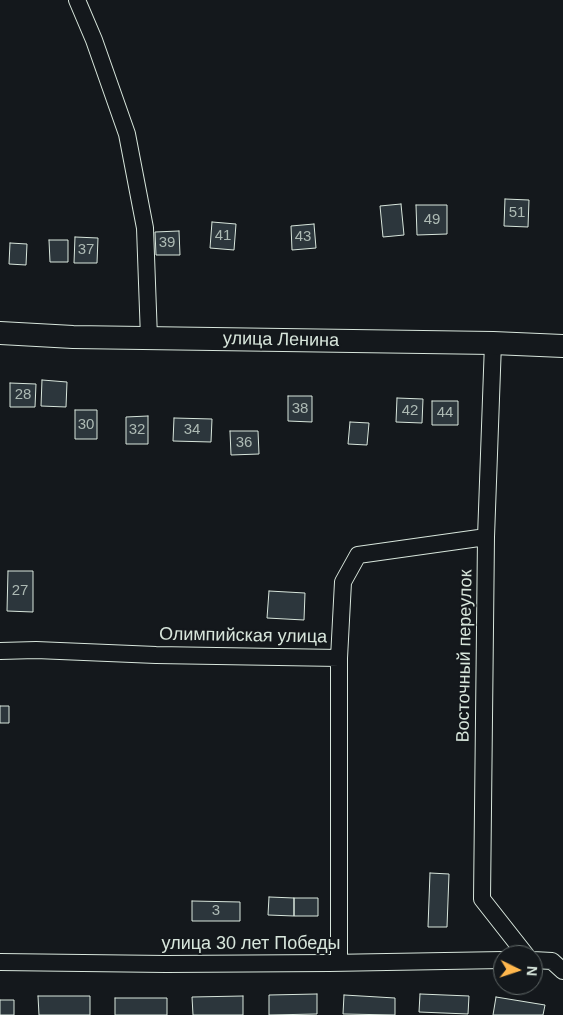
<!DOCTYPE html>
<html>
<head>
<meta charset="utf-8">
<style>
  body { margin:0 }
  #map { position:relative; width:563px; height:1015px; overflow:hidden; background:#14181c; font-family:Helvetica,sans-serif }
  canvas { display:block }
  .north { position:absolute; left:493px; top:945px; width:50px; height:50px; box-sizing:border-box; background:#14181c; border:1px solid #626a69; border-radius:50%; rotate:94deg; font-size:14px; font-weight:700; line-height:20px; text-align:center; color:#d8e6dc }
  .north::after { content:''; display:block; margin:auto; width:18px; height:22px; background:#ffb74d; clip-path:polygon(50% 0,100% 100%,50% 72%,0 100%) }
</style>
</head>
<body>
<div id="map">
<canvas width="563" height="1015"></canvas>
<div class="north">N</div>
</div>
<script>
const context = document.querySelector('canvas').getContext('2d');
context.lineJoin = 'round';
function fill(path, color) { context.fillStyle = color; context.fill(path, 'evenodd'); }
const shape = rows => new Path2D(rows.map(r => 'M' + r).join(''));
function strokePath(path, color, width, dash) { context.strokeStyle = color; context.lineWidth = width; context.lineCap = dash ? 'butt' : 'round'; context.setLineDash(dash || []); context.stroke(path); }
function label(font, color, halo, rows, align = 'center') {
  context.font = font + ' Helvetica,sans-serif'; context.lineWidth = 4; context.setLineDash([]); context.textBaseline = 'middle'; context.strokeStyle = halo; context.fillStyle = color; for (const [text, x, y, turn = 0] of rows) {
    context.save(); context.translate(x, y); context.rotate((+turn || 0) * Math.PI / 180); context.textAlign = isNaN(turn) ? turn : align; if (halo) context.strokeText(text, 0, 0); context.fillText(text, 0, 0); context.restore();
  }
}
const building = shape([
  [505,199,529,200,528,227,504,226,505,199],
  [401,204,404,235,383,237,380,206,401,204],
  [416,205,447,205,447,234,417,235,416,205],
  [212,222,236,224,234,250,210,248,212,222],
  [314,224,316,248,292,250,291,226,314,224],
  [179,231,180,255,156,255,155,232,179,231],
  [75,237,98,238,97,263,74,263,75,237],
  [49,240,68,240,68,262,50,262,49,240],
  [10,243,27,244,26,265,9,264,10,243],
  [42,380,67,382,66,407,41,406,42,380],
  [10,383,36,384,35,407,10,407,10,383],
  [288,396,312,396,312,422,288,421,288,396],
  [397,398,423,399,422,423,396,422,397,398],
  [432,401,458,401,458,425,432,425,432,401],
  [75,410,97,410,97,439,75,439,75,410],
  [148,416,148,444,126,444,126,417,148,416],
  [174,418,212,419,211,442,173,441,174,418],
  [350,422,369,423,367,445,348,444,350,422],
  [230,431,258,431,259,454,231,455,230,431],
  [8,571,33,571,33,612,7,611,8,571],
  [269,591,305,593,304,620,267,618,269,591],
  [0,706,9,706,9,723,0,723,0,706],
  [430,873,449,874,447,927,428,927,430,873],
  [269,897,294,898,294,916,268,915,269,897],
  [294,898,318,898,318,916,294,916,294,898],
  [192,901,240,902,240,921,192,921,192,901],
  [317,994,317,1014,269,1015,269,995,317,994],
  [420,994,469,996,468,1014,419,1012,420,994],
  [344,995,395,998,395,1015,343,1014,344,995],
  [38,996,90,996,90,1015,39,1015,38,996],
  [243,996,243,1015,193,1015,192,997,243,996],
  [496,997,545,1005,543,1015,493,1015,496,997],
  [115,998,167,998,167,1015,115,1015,115,998],
  [0,1000,14,1000,14,1015,0,1015,0,1000]
]);
fill(building, '#2c363c');
strokePath(building, '#d8e6dc', 1);
const street = shape([
  [77,0,94,40,127,134,145,228,149,338],
  [493,343,486,537,482,899,526,955],
  [0,651,36,650,156,655,339,658],
  [533,960,552,961,563,971],
  [0,962,166,964,329,963,503,960],
  [339,963,339,658,343,582,358,555,486,537]
]);
const secondary = shape([
  [0,333,73,337,493,343,563,346]
]);
strokePath(street, '#d8e6dc', 18);
strokePath(secondary, '#d8e6dc', 24);
strokePath(street, '#14181c', 16);
strokePath(secondary, '#14181c', 22);
label('15px', '#adbab4', null, [
  ["51",517,213],
  ["49",432,220],
  ["41",223,236],
  ["43",303,237],
  ["39",167,243],
  ["37",86,250],
  ["28",23,395],
  ["38",300,409],
  ["42",410,411],
  ["44",445,413],
  ["30",86,425],
  ["32",137,430],
  ["34",192,430],
  ["36",244,443],
  ["27",20,591],
  ["3",216,911]
]);
label('18px', '#d8e6dc', '#14181c', [
  ["улица Ленина",281,340,1],
  ["Олимпийская улица",243,636,1],
  ["Восточный переулок",465,656,-89],
  ["улица 30 лет Победы",251,944]
]);
</script>
</body>
</html>
